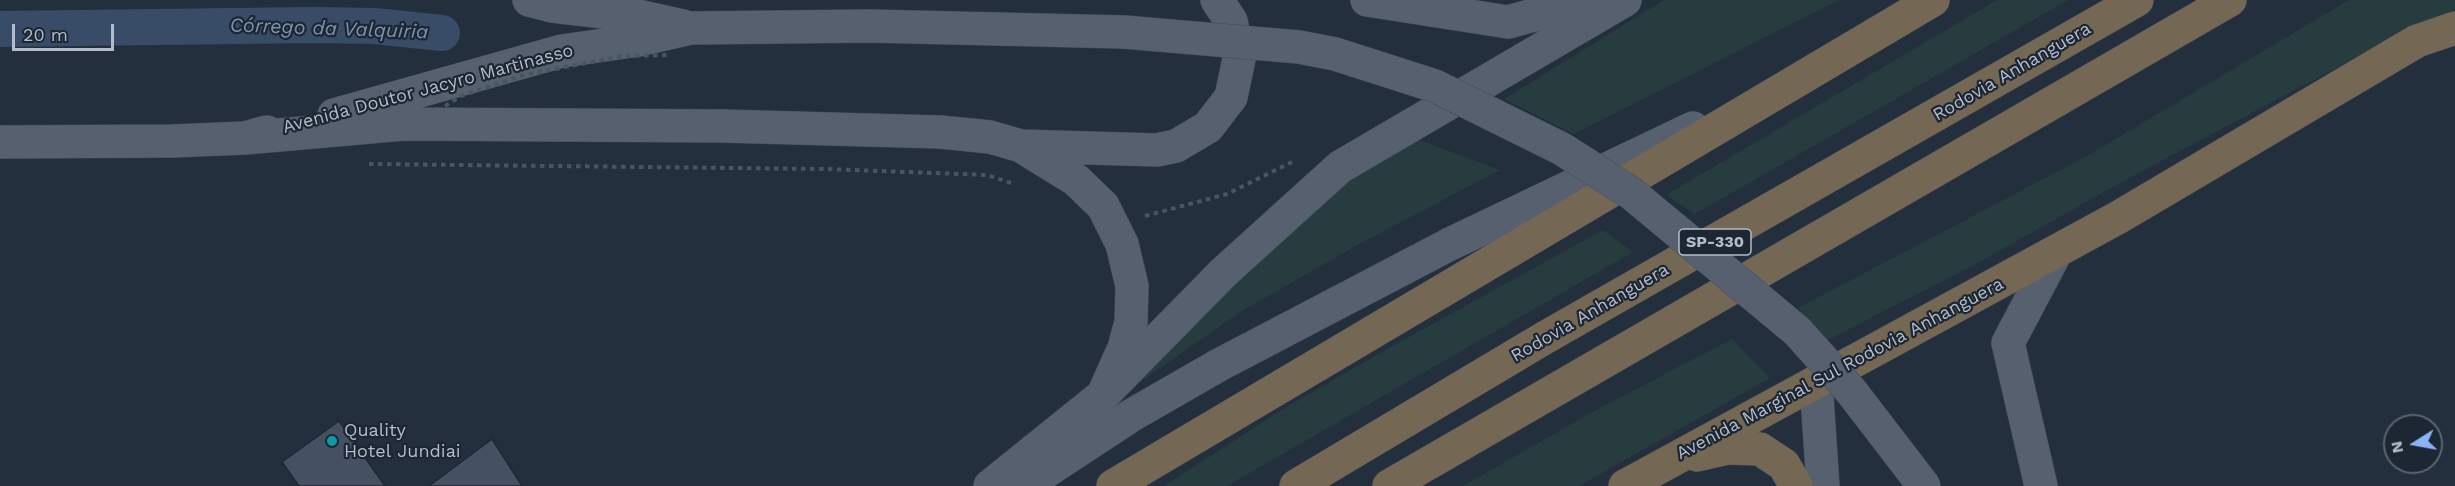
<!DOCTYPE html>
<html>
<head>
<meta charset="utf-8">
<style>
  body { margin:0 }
  #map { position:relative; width:2455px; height:486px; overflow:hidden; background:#242f3e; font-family:"Work Sans",sans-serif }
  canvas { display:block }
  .north { position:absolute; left:2383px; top:414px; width:60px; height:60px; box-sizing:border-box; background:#1d2633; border:2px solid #59626f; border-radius:50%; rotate:259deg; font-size:16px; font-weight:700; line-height:24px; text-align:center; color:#b4bcc9 }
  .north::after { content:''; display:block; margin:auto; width:21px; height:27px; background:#8ab4f8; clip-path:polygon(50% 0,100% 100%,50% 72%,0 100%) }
  .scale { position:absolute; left:12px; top:24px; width:102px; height:27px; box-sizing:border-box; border:3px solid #b4bcc9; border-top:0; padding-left:8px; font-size:18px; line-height:21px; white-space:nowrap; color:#b4bcc9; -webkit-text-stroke:4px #1d2633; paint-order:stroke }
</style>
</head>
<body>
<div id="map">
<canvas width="2455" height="486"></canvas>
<div class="north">N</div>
<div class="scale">20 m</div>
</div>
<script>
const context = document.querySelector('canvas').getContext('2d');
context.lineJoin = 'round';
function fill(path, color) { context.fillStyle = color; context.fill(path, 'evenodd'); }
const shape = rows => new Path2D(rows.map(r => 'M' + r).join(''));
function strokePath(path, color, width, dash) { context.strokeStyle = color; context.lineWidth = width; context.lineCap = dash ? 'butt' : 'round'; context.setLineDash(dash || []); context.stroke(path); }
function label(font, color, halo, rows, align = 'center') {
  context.font = font + ' "Work Sans",sans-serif'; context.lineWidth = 4.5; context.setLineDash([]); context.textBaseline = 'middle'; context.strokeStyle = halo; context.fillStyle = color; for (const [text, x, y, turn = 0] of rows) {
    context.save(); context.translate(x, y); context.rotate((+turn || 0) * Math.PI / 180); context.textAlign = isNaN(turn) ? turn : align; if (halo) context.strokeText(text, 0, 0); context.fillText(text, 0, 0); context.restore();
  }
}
fill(shape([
  [1664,0,1839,0,1574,134,1504,99],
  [1997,0,2068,0,1695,214,1666,195],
  [2349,0,2455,0,2455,9,2398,35,2120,183,1974,265,1828,340,1798,308,2087,156],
  [1414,138,1500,170,1361,243,1242,311,1127,391,1272,246,1337,187],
  [1603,230,1633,252,1227,486,1164,486,1283,409,1387,349],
  [1732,339,1770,378,1579,486,1463,486,1596,410]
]), '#263c3f');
strokePath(shape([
  [0,29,313,25,374,26,442,33]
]), '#394c67', 36);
const building = shape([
  [339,421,385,486,299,486,282,462,339,421],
  [492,439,522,486,429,486,492,439]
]);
fill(building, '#455162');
strokePath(building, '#1f2835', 1.5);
const major = shape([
  [529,0,552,6,638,16,683,26],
  [1367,0,1508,22,1588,0],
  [334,115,562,51,639,40,691,28],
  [245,138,404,124,723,126,940,132,990,137,1021,146,1076,180,1103,206,1122,244,1132,286,1131,322,1124,348,1103,395],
  [0,142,172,141,245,138,267,132],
  [1021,146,1157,150,1176,146,1208,127,1231,97,1239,59,1231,21,1217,0],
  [1816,382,1823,486],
  [990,486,1103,395,1224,272,1340,167,1625,0],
  [1024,486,1132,415,1219,365,1450,244,1693,128],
  [2041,486,2008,343,2056,252]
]);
const highway = shape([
  [1697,455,1728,448,1760,449,1784,465,1796,486],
  [1113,486,1933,0],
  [1296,486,1546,337,2137,0],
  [1389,486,2230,0],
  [1625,486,2119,217,2417,41,2455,28]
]);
strokePath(major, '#414a57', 34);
strokePath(highway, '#434c59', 34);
strokePath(shape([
  [369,164,825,169,987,175,1014,184],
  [1145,216,1227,194,1292,162]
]), '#44595c', 4, [4.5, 4.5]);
strokePath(major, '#56606e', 33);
strokePath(highway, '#746855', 33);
const majorBridge = shape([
  [691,28,870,26,1124,32,1299,47,1335,54,1435,86,1562,149,1631,193,1797,331,1851,391,1924,486]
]);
strokePath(majorBridge, '#414a57', 34, []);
strokePath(shape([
  [445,106,461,96,524,75,623,56,671,55]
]), '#44595c', 4, [4.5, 4.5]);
strokePath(majorBridge, '#56606e', 33);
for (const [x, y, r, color] of [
  [332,441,6,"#0f9aa8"]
]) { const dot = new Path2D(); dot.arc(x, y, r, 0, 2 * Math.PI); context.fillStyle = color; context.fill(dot); strokePath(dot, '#1d2633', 2); }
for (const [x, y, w] of [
  [1715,242,72]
]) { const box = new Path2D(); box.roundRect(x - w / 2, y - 13, w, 26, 4.5); context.fillStyle = '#1d2633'; context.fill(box); strokePath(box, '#b4bcc9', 1.5); }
label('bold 16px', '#b4bcc9', null, [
  ["SP-330",1715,242]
]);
label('18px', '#b4bcc9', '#1d2633', [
  ["Rodovia Anhanguera",2012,72,-30],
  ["Avenida Doutor Jacyro Martinasso",428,89,-15],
  ["Rodovia Anhanguera",1590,313,-30],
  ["Avenida Marginal Sul Rodovia Anhanguera",1840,369,-28]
]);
label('18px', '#b4bcc9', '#1d2633', [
  ["Quality",344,431],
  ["Hotel Jundiai",344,452]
], 'left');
label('italic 20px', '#7c92b1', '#1d2633', [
  ["Córrego da Valquiria",329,29,2]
]);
</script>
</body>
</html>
